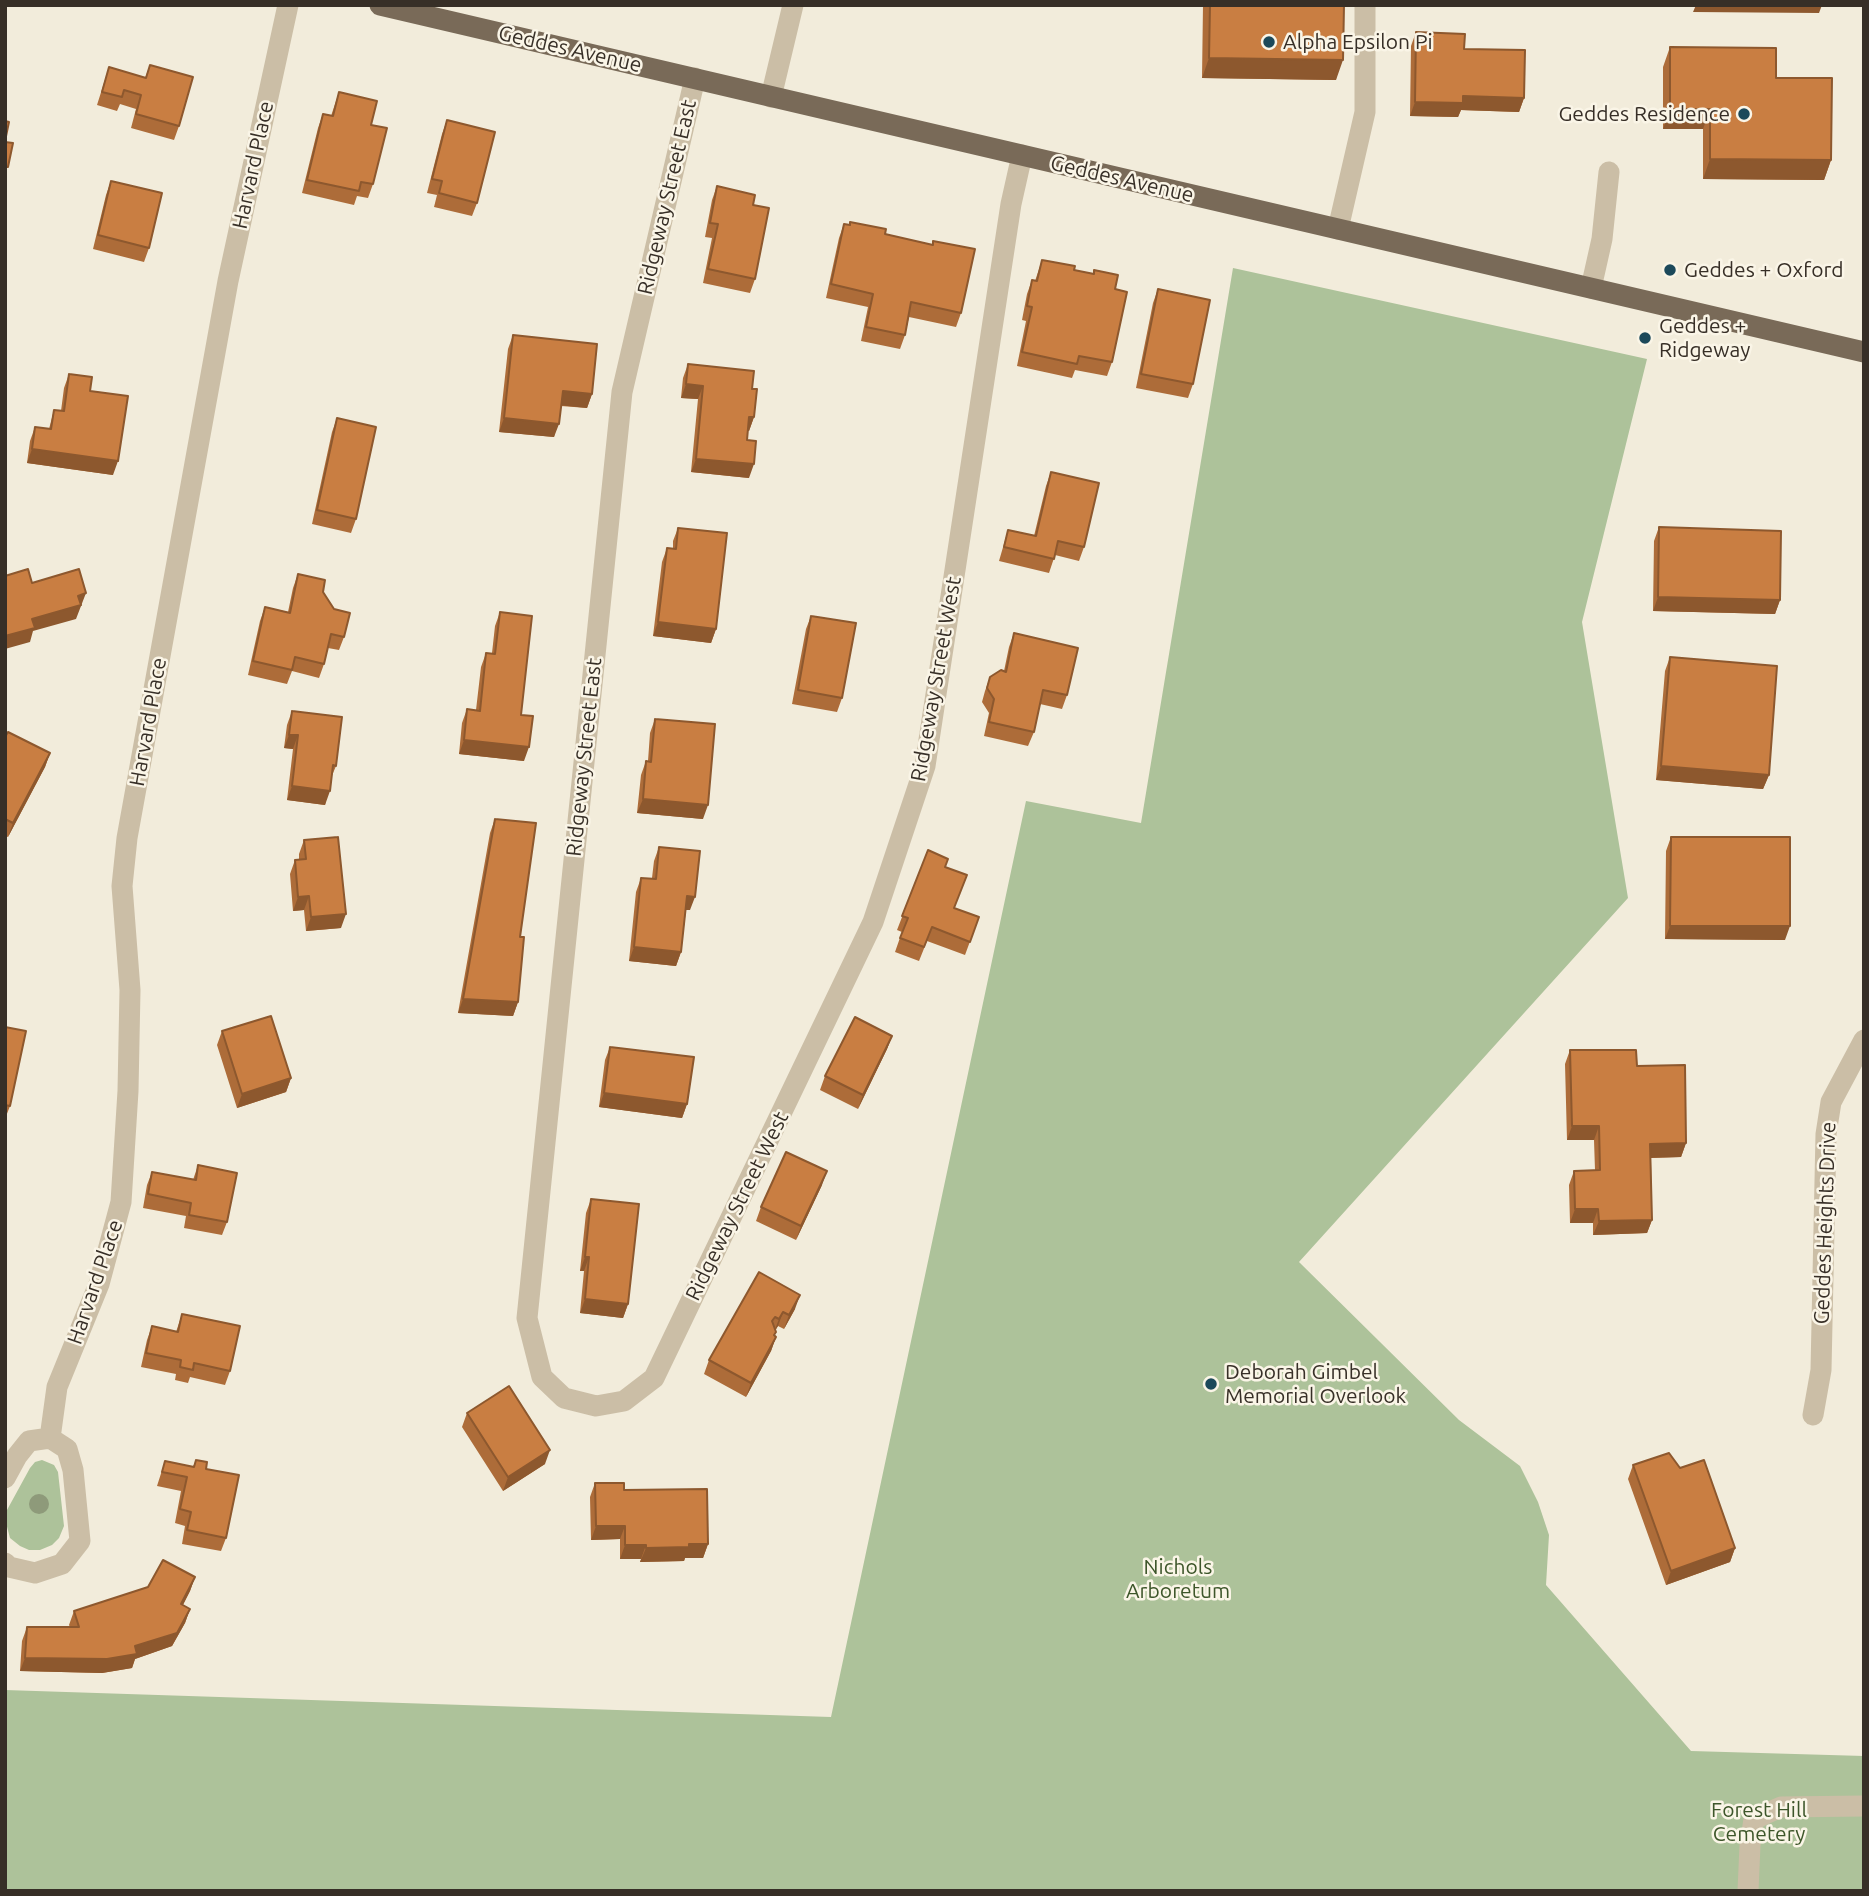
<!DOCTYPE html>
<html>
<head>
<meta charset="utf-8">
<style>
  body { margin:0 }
  #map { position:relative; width:1869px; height:1896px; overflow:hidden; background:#f2ecdb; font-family:Ubuntu,sans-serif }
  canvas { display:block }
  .frame { position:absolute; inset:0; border:7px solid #372f27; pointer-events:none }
</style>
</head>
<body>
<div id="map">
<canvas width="1869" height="1896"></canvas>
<div class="frame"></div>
</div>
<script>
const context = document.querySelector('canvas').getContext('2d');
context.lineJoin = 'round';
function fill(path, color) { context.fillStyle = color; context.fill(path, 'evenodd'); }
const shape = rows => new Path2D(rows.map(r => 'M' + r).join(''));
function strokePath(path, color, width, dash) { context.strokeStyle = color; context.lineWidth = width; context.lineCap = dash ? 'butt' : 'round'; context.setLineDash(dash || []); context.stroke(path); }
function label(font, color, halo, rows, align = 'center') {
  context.font = font + ' Ubuntu,sans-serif'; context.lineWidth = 5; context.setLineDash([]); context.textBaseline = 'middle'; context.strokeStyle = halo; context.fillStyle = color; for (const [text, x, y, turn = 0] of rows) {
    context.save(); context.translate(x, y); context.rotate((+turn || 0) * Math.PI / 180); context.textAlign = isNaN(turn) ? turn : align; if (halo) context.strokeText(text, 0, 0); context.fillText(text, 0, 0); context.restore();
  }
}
fill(shape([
  [1233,268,1647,359,1582,622,1628,898,1299,1262,1459,1420,1520,1466,1538,1502,1549,1535,1546,1585,1691,1751,1864,1756,1864,1891,5,1891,5,1690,831,1717,1026,801,1141,823],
  [42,1460,54,1465,58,1472,64,1526,59,1538,52,1545,40,1550,29,1550,20,1546,10,1538,5,1519,7,1510,30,1468,35,1462]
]), '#adc29a');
strokePath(shape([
  [695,78,622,392,527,1318,542,1377,564,1398,596,1406,624,1401,654,1378,873,922,925,766,1011,204,1022,155],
  [771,97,793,5],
  [1338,229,1365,112,1365,5],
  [1591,288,1602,239,1609,172],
  [1813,1415,1821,1370,1826,1134,1831,1102,1864,1040],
  [50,1438,57,1387,99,1284,121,1202,128,1091,130,990,122,886,127,838,228,281,288,5],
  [5,1478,17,1456,29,1441,50,1438,67,1449,73,1470,80,1541,62,1564,35,1573,9,1567,5,1563],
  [1748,1891,1750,1845,1754,1819,1781,1807,1864,1806]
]), '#cbbea6', 21);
strokePath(shape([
  [380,5,1864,352]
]), '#796a58', 21);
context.fillStyle = '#8e9a7a';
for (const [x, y] of [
  [39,1504]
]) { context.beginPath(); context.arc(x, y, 10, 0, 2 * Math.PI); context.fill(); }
fill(shape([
  [1203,5,1344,5,1336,80,1202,78],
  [1416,32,1464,49,1524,98,1519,112,1461,110,1458,117,1410,116,1411,46],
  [1670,47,1776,78,1831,160,1824,180,1703,179,1703,129,1663,129,1663,67],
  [150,65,179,126,174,140,131,128,136,109,120,104,117,111,97,105,109,67,145,78],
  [339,92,371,125,373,184,368,198,357,196,354,205,302,193,318,128,323,114,331,116],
  [447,120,477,203,472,216,434,207,437,195,427,193,442,134],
  [111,181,149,248,144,262,93,249,106,195],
  [717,186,753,205,755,279,750,293,703,283,712,238,705,237,712,200],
  [844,224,932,245,933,241,961,313,956,327,909,317,905,335,900,349,861,341,868,307,826,298,839,238],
  [1042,260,1074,270,1093,274,1094,270,1115,289,1112,362,1107,376,1075,370,1072,378,1017,366,1026,321,1022,320,1027,294,1032,280,1035,281],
  [1158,289,1193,384,1188,398,1136,388,1153,303],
  [513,335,592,394,587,408,561,406,554,437,499,432,508,349],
  [688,364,752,389,754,417,749,431,748,431,747,440,749,478,691,472,698,399,681,398,683,378],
  [69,374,90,391,113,475,27,463,30,441,35,427,49,429,54,410,61,411,64,388],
  [337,418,356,519,351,533,312,524,332,432],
  [1051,472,1084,547,1079,561,1055,555,1049,573,999,561,1008,530,1034,536,1046,486],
  [1659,527,1780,600,1775,614,1653,611,1654,541],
  [678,528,716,629,711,643,653,636,662,562,667,548,673,549,673,541],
  [298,574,323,592,344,637,339,650,328,648,324,664,319,678,292,671,287,684,248,675,260,621,265,607,288,612,293,588],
  [500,612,521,715,524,761,459,754,462,723,467,709,476,710,481,667,486,653,492,653,495,626],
  [811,616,842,698,837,712,792,704,806,629],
  [1014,633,1067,695,1062,709,1040,704,1034,732,1028,746,984,736,989,713,982,702,985,691,990,677,1004,671,1009,647],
  [1670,657,1769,775,1763,789,1656,780,1665,671],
  [292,711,336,766,331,778,325,805,287,800,293,749,284,748,287,725],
  [655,719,703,819,637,813,641,775,646,761,648,761,650,733],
  [5,737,50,753,45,767,8,837,5,836],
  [495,819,520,937,518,1002,513,1016,458,1013,490,833],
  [1671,837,1785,940,1665,939,1666,851],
  [304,840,341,928,306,931,304,910,293,911,290,874,295,860,299,860,299,854],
  [659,847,690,910,686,910,681,952,676,966,629,961,636,892,641,878,652,878,654,861],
  [928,850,945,867,954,908,979,917,965,955,927,941,919,961,895,952,902,932,897,930],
  [5,1027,10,1106,5,1119],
  [222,1031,291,1078,286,1092,237,1108,217,1045],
  [892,1036,887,1049,858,1109,820,1090,825,1076],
  [610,1047,687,1104,682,1118,599,1107,605,1060],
  [1570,1050,1637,1066,1686,1143,1681,1157,1651,1158,1652,1220,1647,1233,1593,1235,1593,1223,1570,1223,1569,1185,1574,1171,1595,1170,1594,1140,1567,1140,1565,1064],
  [198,1165,227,1222,222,1235,184,1228,186,1216,143,1208,147,1185,152,1172,193,1180],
  [822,1185,796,1240,756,1221,761,1207],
  [591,1199,628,1304,623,1318,580,1313,584,1271,580,1271,586,1213],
  [759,1272,795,1309,784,1329,778,1326,775,1331,774,1336,776,1337,771,1351,746,1397,704,1374,709,1360],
  [182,1314,230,1371,225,1385,190,1377,188,1383,175,1380,176,1374,141,1367,147,1340,152,1326,176,1332],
  [467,1413,545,1464,503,1491,462,1427],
  [196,1460,206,1469,226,1538,221,1551,182,1544,185,1526,175,1523,181,1491,157,1486,165,1461,193,1467],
  [1633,1465,1735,1548,1730,1562,1666,1585,1628,1479],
  [595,1483,624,1490,708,1544,703,1558,685,1558,684,1561,640,1562,641,1559,620,1559,620,1539,591,1540,590,1497],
  [195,1577,190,1591,183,1605,190,1609,185,1623,172,1646,135,1659,132,1668,102,1673,20,1671,22,1641,27,1627,70,1627,69,1625,74,1611]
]), '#ad6c39');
fill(shape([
  [1696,5,1822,5,1819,13,1693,12],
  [1209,58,1343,60,1336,80,1202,78],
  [1463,96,1524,98,1519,112,1461,110,1458,117,1410,116,1415,102],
  [1670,109,1710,109,1703,129,1663,129],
  [1710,159,1831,160,1824,180,1703,179],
  [686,384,703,386,698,399,681,398],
  [563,391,592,394,587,408,558,405],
  [749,417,754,417,749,431,744,431],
  [504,418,559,424,554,437,499,432],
  [32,449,118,461,113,475,27,463],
  [696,459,754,464,749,478,691,472],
  [86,593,76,619,33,631,30,642,5,649,5,636,32,619,78,596],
  [1658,597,1780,600,1775,614,1653,611],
  [658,622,716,629,711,643,653,636],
  [289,735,298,735,293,749,284,748],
  [464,740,529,747,524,761,459,754],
  [50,753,45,767,8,837,13,823],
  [1661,766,1769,775,1763,789,1656,780],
  [292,786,330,791,325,805,287,800],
  [643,799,708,805,703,819,637,813],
  [309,896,304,910,293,911,298,897],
  [687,896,695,897,690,910,682,910],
  [346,914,341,928,306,931,311,917],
  [1670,926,1790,926,1785,940,1665,939],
  [634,947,681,952,676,966,629,961],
  [463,999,518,1002,513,1016,458,1013],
  [892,1036,887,1049,858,1109,863,1095],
  [291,1078,286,1092,237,1108,242,1094],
  [604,1093,687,1104,682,1118,599,1107],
  [1572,1126,1599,1126,1594,1140,1567,1140],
  [1686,1143,1681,1157,1645,1158,1650,1144],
  [827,1171,822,1185,796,1240,801,1226],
  [1575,1209,1598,1209,1593,1223,1570,1223],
  [1652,1220,1647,1233,1593,1235,1599,1221],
  [585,1257,589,1257,584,1271,580,1271],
  [800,1295,795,1309,784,1329,789,1315],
  [585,1299,628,1304,623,1318,580,1313],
  [783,1312,778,1326,774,1332,779,1319],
  [776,1337,771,1351,746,1397,751,1383],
  [550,1450,545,1464,503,1491,508,1477],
  [596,1526,625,1526,620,1539,591,1540],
  [689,1544,708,1544,703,1558,685,1558,684,1561,640,1562,646,1548],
  [625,1545,646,1545,641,1559,620,1559],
  [1735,1548,1730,1562,1666,1585,1671,1571],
  [195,1577,190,1591,176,1618,181,1604],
  [190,1609,185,1623,172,1646,135,1659,132,1668,102,1673,20,1671,25,1658,135,1646]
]), '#8d582e');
const building = shape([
  [1210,5,1344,5,1343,60,1209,58,1210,5],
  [1416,32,1465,34,1464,49,1525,50,1524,98,1463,96,1463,103,1415,102,1416,32],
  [1670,47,1776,48,1776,78,1832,78,1831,160,1710,159,1710,109,1670,109,1670,47],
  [150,65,193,77,179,126,136,114,141,95,124,90,122,97,102,92,109,67,146,78,150,65],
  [339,92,377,101,371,125,387,128,373,184,361,182,359,191,307,180,323,114,333,116,339,92],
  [447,120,495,132,477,203,439,193,442,181,432,179,447,120],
  [5,121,9,122,5,141,5,121],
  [5,142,13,143,8,167,5,167,5,142],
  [111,181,162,193,149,248,98,235,111,181],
  [717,186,755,195,753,205,769,208,755,279,708,269,718,224,710,223,717,186],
  [850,222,886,229,885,234,933,245,933,241,975,249,961,313,911,302,905,335,866,327,873,294,831,284,844,224,850,225,850,222],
  [1042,260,1075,266,1074,270,1094,274,1094,270,1118,275,1115,289,1127,292,1112,362,1079,356,1077,364,1022,352,1032,307,1027,306,1032,280,1037,281,1042,260],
  [1158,289,1210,300,1193,384,1141,374,1158,289],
  [513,335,597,344,592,394,563,391,559,424,504,418,513,335],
  [688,364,754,371,752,389,757,389,754,417,749,417,747,440,756,441,754,464,696,459,703,386,686,384,688,364],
  [69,374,92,377,90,391,128,396,118,461,32,449,35,427,51,429,54,410,64,411,69,374],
  [337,418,376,427,356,519,317,510,337,418],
  [1051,472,1099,483,1084,547,1058,541,1054,559,1004,547,1008,530,1036,536,1051,472],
  [1659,527,1781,531,1780,600,1658,597,1659,527],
  [678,528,727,533,716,629,658,622,667,548,676,549,678,528],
  [28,569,32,583,79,569,86,593,78,596,81,605,32,619,35,628,5,636,5,576,28,569],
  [298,574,325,580,323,592,334,609,350,613,344,637,331,634,324,664,295,657,292,670,253,661,265,607,290,613,298,574],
  [500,612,532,616,521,715,533,716,529,747,464,740,467,709,480,711,486,653,495,654,500,612],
  [811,616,856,623,842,698,798,690,811,616],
  [1014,633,1078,648,1067,695,1043,690,1034,732,989,722,994,699,987,688,990,677,1001,670,1006,672,1014,633],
  [1670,657,1777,666,1769,775,1661,766,1670,657],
  [292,711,342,717,336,766,333,765,330,791,292,786,298,735,289,735,292,711],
  [655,719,715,724,708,805,643,799,646,761,651,762,655,719],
  [8,732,50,753,13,823,5,819,5,737,8,732],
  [495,819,536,823,520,937,524,937,518,1002,463,999,495,819],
  [338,837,346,914,311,917,309,896,298,897,295,860,306,859,304,840,338,837],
  [1671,837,1790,837,1790,926,1670,926,1671,837],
  [659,847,700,851,695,897,687,896,681,952,634,947,641,878,656,879,659,847],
  [928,850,948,859,945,867,967,875,954,908,979,917,970,942,932,927,924,947,900,938,908,918,902,916,928,850],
  [271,1016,291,1078,242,1094,222,1031,271,1016],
  [855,1017,892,1036,863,1095,825,1076,855,1017],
  [5,1027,26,1031,10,1106,5,1105,5,1027],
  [610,1047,694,1057,687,1104,604,1093,610,1047],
  [1570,1050,1636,1050,1637,1066,1685,1065,1686,1143,1650,1144,1652,1220,1599,1221,1598,1209,1575,1209,1574,1171,1600,1170,1599,1126,1572,1126,1570,1050],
  [786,1152,827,1171,801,1226,761,1207,786,1152],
  [198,1165,237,1173,227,1222,189,1215,191,1203,148,1194,152,1172,196,1180,198,1165],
  [591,1199,639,1204,628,1304,585,1299,589,1257,585,1257,591,1199],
  [759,1272,800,1295,789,1315,783,1312,779,1319,775,1317,772,1321,776,1332,774,1335,776,1337,751,1383,709,1360,759,1272],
  [182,1314,240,1326,230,1371,194,1363,193,1370,180,1367,181,1360,146,1353,152,1326,178,1332,182,1314],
  [509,1386,550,1450,508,1477,467,1413,509,1386],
  [1669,1453,1680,1468,1704,1460,1735,1548,1671,1571,1633,1465,1669,1453],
  [196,1460,207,1462,206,1469,239,1475,226,1538,187,1530,191,1512,180,1509,187,1477,162,1472,165,1461,194,1467,196,1460],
  [595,1483,624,1483,624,1490,707,1489,708,1544,689,1544,689,1547,646,1548,646,1545,625,1545,625,1526,596,1526,595,1483],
  [163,1560,195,1577,181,1604,190,1609,177,1633,135,1646,137,1654,107,1659,25,1658,27,1627,79,1627,74,1611,148,1587,163,1560]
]);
fill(building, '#c97e42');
strokePath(building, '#8d582e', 2);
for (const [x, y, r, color] of [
  [1269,42,7,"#1c495a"],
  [1744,114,7,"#1c495a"],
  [1670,270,7,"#1c495a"],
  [1645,338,7,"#1c495a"],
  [1211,1384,7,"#1c495a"]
]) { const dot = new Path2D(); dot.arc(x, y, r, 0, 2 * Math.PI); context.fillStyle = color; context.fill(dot); strokePath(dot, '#faf5e7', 2.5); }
label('21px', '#372f27', '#faf5e7', [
  ["Alpha Epsilon Pi",1283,42],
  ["Geddes Residence",1730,114,"right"],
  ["Geddes + Oxford",1684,270],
  ["Geddes +",1659,326],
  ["Ridgeway",1659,350],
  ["Deborah Gimbel",1225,1372],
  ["Memorial Overlook",1225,1396]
], 'left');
label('21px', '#372f27', '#faf5e7', [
  ["Geddes Avenue",570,49,13],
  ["Harvard Place",253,165,-78],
  ["Geddes Avenue",1122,179,13],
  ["Ridgeway Street East",667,197,-77],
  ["Ridgeway Street West",936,679,-80],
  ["Harvard Place",148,722,-80],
  ["Ridgeway Street East",584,757,-84],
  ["Ridgeway Street West",737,1206,-64],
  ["Geddes Heights Drive",1825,1223,-88],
  ["Harvard Place",95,1282,-71]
]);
label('21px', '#3d562a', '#faf5e7', [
  ["Nichols",1178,1567],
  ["Arboretum",1178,1591],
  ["Forest Hill",1759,1810],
  ["Cemetery",1759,1834]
]);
</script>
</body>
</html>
